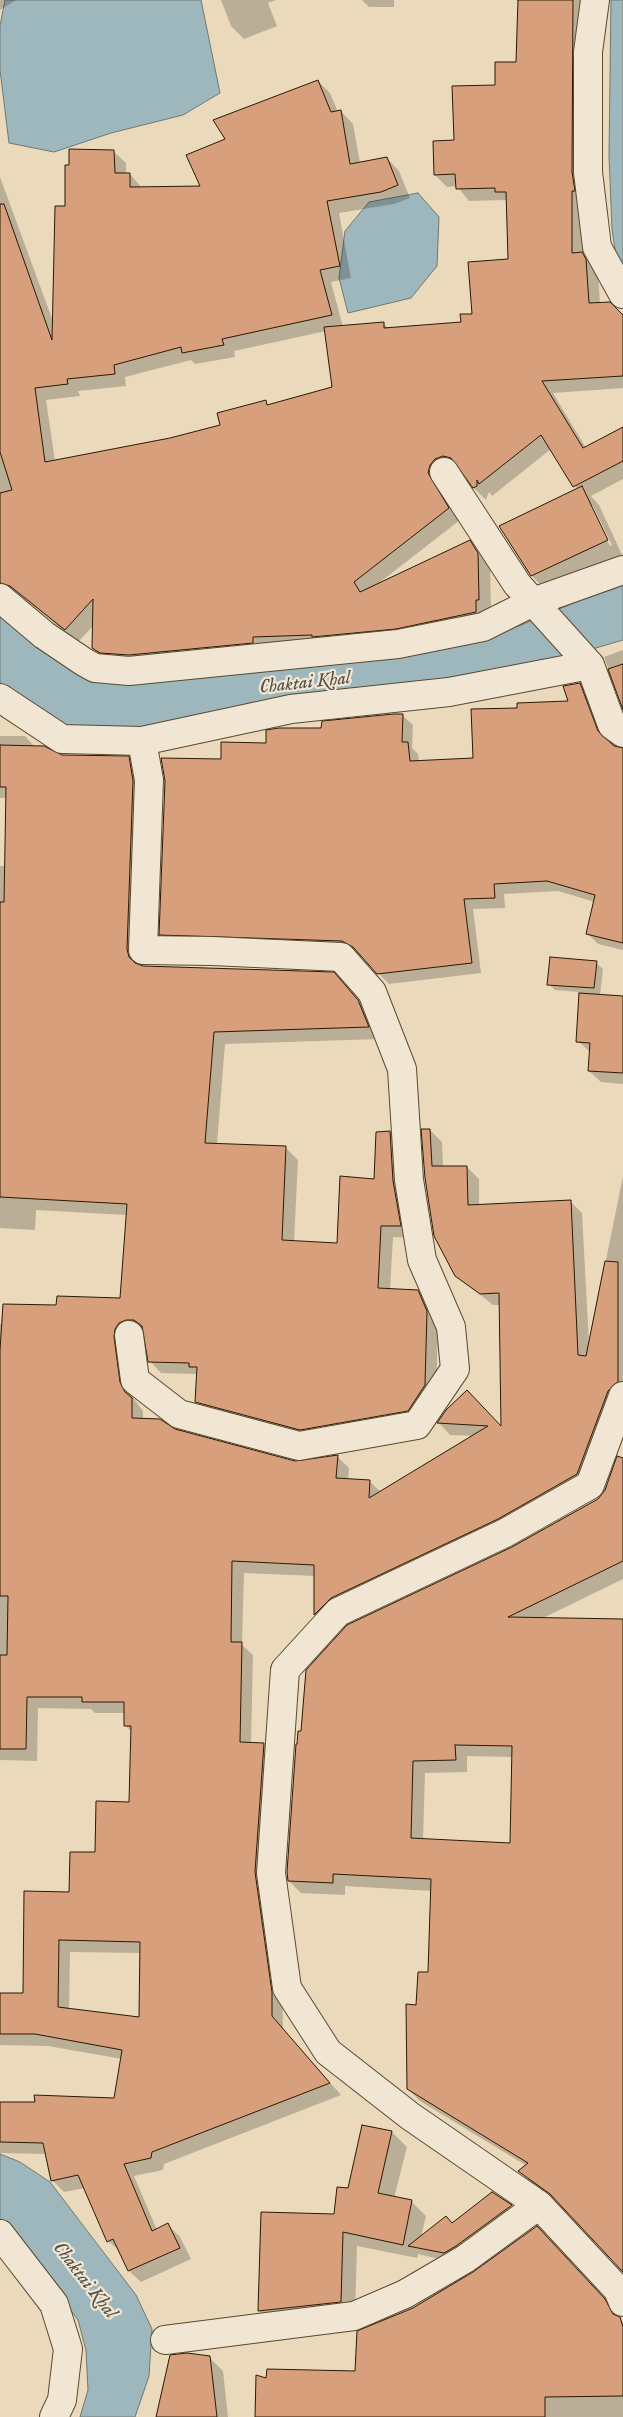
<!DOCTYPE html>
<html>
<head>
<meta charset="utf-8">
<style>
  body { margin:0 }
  canvas { display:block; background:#ead9bb }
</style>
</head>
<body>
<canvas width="623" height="2417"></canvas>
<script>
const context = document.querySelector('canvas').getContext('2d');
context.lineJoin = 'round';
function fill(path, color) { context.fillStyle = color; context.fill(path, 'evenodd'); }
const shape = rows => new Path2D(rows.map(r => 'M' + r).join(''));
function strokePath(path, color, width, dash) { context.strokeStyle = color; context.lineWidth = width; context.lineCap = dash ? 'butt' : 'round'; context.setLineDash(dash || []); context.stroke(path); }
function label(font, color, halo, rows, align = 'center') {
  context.font = font + ' "IM FELL English",serif'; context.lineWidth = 4.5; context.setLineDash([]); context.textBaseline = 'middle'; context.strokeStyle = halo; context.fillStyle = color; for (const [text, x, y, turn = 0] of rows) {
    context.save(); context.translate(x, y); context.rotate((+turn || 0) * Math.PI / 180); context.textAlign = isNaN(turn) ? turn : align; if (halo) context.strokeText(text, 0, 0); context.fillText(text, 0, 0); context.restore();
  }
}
const water = shape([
  [5,0,201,0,220,93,183,115,111,133,54,152,9,143,0,70,0,26,5,0],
  [611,0,623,0,623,280,617,263,612,229,609,155,611,0],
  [418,193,439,217,437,266,411,298,348,313,339,278,345,231,369,202,418,193],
  [623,582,623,640,535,666,128,731,66,729,27,705,0,684,0,606,78,667,421,646,519,626,623,582],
  [0,2154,20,2162,50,2182,136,2295,152,2329,149,2376,135,2417,80,2417,88,2390,86,2350,78,2320,46,2276,0,2225,0,2154]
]);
fill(water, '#9eb7bc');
strokePath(water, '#707872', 1);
fill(shape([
  [0,0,16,0,0,10],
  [221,0,276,0,268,3,277,26,244,39,231,26],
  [362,0,394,0,394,7,369,7],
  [518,0,586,0,583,255,595,266,598,273,600,304,609,303,623,314,623,388,553,393,586,448,623,428,623,479,591,496,599,505,623,557,549,593,532,576,501,527,578,490,551,449,492,496,489,492,486,500,474,488,462,469,456,468,460,520,379,583,469,542,490,566,491,612,488,624,105,660,93,648,94,625,78,642,23,598,0,592,0,177,54,324,67,207,113,151,126,163,126,174,130,174,142,188,202,188,227,139,318,81,330,93,338,112,341,111,353,124,360,163,387,158,399,171,410,198,394,204,339,213,351,278,331,282,343,327,383,323,389,329,462,323,473,315,509,260,508,203,505,200,469,201,457,186,447,187,435,175,455,141,496,86,517,63],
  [326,331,333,388,269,406,265,402,221,426,170,440,55,461,46,400,80,396,78,391,126,386,125,377,191,360,195,364,235,357,234,351],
  [591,506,593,506,612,545,610,546],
  [623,650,623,706,604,657],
  [579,684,590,695,607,742,614,747,623,749,623,950,598,944,588,934,595,902,558,891,504,894,505,908,473,909,481,973,389,984,362,956,354,951,171,945,160,934,222,760,267,744,323,730,402,715,413,725,412,748,418,754,419,762,474,759,519,709,570,703],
  [0,736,25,736,35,747,61,756,128,758,140,770,140,966,345,986,370,1014,380,1039,225,1044,217,1144,286,1148,298,1160,294,1242,338,1245,375,1180,390,1132,402,1144,412,1238,393,1237,390,1290,417,1291,430,1303,438,1323,436,1398,420,1422,312,1441,208,1414,197,1402,198,1374,161,1373,150,1361,144,1331,139,1331,125,1350,131,1395,143,1411,143,1420,295,1462,337,1456,349,1468,348,1480,369,1481,381,1492,474,1436,450,1435,439,1423,447,1411,502,1428,501,1305,493,1305,456,1275,435,1235,430,1130,442,1142,443,1167,467,1167,479,1179,479,1206,570,1201,582,1213,589,1344,623,1176,623,1400,589,1486,327,1626,315,1615,315,1576,244,1573,242,1645,253,1655,251,1744,264,1744,276,1756,283,2029,341,2095,164,2164,163,2170,134,2176,157,2230,168,2225,180,2237,191,2259,141,2282,129,2271,121,2252,108,2241,85,2188,64,2192,52,2180,47,2154,0,2153,0,2103,115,2100,122,2059,48,2046,0,2045,0,1994,24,1994,70,1893,130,1803,132,1732,125,1725,125,1713,95,1713,91,1709,38,1708,37,1761,0,1760,0,1324,58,1306,121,1299,127,1215,36,1210,35,1230,0,1228,0,866,6,866,7,798,0,798],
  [70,1952,141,1953,140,2018,69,2010],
  [596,963,603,969,600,996,623,997,623,1084,601,1082,589,1071,591,1053,578,1041,580,992,555,990,549,984],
  [623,1460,623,1579,541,1619,623,1620,623,2271,562,2205,532,2183,520,2171,527,2166,420,2101,408,2089,417,2006,429,1974,432,1891,345,1886,345,1895,301,1893,289,1881,302,1732,512,1548,598,1500,606,1491],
  [467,1756,513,1757,511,1844,423,1840,425,1773,467,1772],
  [363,2126,392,2132,407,2147,394,2198,411,2201,426,2216,421,2237,453,2224,492,2193,521,2216,455,2263,418,2254,417,2258,357,2246,355,2316,274,2326,259,2311,262,2213,336,2215,349,2190],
  [546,2237,623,2322,623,2417,256,2417,267,2379,357,2373,413,2309],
  [209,2357,223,2371,228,2417,157,2417]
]), '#0003');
const building = shape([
  [518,0,573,0,572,172,575,191,572,191,572,253,582,252,586,259,589,303,610,302,623,315,623,376,542,381,583,448,623,427,623,461,573,487,541,435,479,484,477,480,477,486,473,488,451,458,443,456,435,459,430,465,428,473,449,508,354,582,360,592,470,540,478,553,479,600,476,600,476,612,396,629,312,637,312,635,253,637,253,643,129,655,100,653,92,648,93,599,65,630,10,586,0,583,0,493,12,490,0,452,0,204,4,204,52,340,55,206,65,206,65,165,69,165,69,149,114,150,115,173,130,173,130,187,200,186,186,155,225,139,213,120,318,80,331,112,341,110,350,164,387,157,398,185,381,192,327,201,340,266,320,270,332,315,222,339,224,345,182,353,181,347,114,365,115,374,67,379,68,384,35,388,45,462,170,438,220,425,217,413,266,400,267,405,332,387,324,327,384,322,384,328,461,322,460,314,472,314,468,262,508,259,506,192,495,192,495,188,456,189,455,174,434,175,433,141,454,140,452,86,495,85,495,62,516,62,518,0],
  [582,486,608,540,531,576,499,526,582,486],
  [623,664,623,710,608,669,623,664],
  [580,683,598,731,614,746,623,748,623,943,586,934,595,895,547,881,494,884,495,898,464,899,472,963,377,974,353,947,342,941,159,935,165,781,161,758,221,759,221,742,266,743,266,730,279,728,321,728,322,721,394,714,403,714,402,742,408,742,410,761,473,758,471,709,517,708,517,703,568,701,563,686,580,683],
  [0,745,44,746,62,755,129,756,133,781,127,949,129,957,135,963,143,966,334,972,358,1000,369,1027,214,1032,205,1143,286,1146,282,1240,337,1243,340,1176,374,1179,376,1132,390,1131,393,1181,401,1226,381,1226,378,1288,418,1290,427,1311,425,1385,408,1411,300,1430,195,1402,197,1367,189,1367,189,1363,148,1362,142,1326,134,1320,126,1320,119,1323,115,1329,114,1337,120,1382,125,1392,132,1398,132,1418,160,1419,175,1429,295,1461,338,1455,336,1478,370,1480,369,1498,488,1426,437,1423,446,1410,467,1390,501,1426,499,1293,480,1294,455,1276,434,1236,425,1178,421,1129,430,1129,432,1166,467,1166,468,1205,571,1200,578,1355,586,1356,605,1261,618,1262,618,1382,608,1391,577,1474,498,1519,331,1598,314,1615,314,1565,232,1561,231,1642,242,1642,240,1742,264,1743,255,1872,272,1992,272,2016,330,2083,152,2152,151,2158,124,2164,152,2231,168,2223,180,2248,128,2271,113,2239,107,2242,78,2175,51,2181,43,2143,0,2142,0,2102,35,2102,34,2095,114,2098,122,2050,35,2034,0,2034,0,1993,23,1993,24,1891,69,1892,70,1852,95,1852,96,1801,129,1802,131,1726,124,1726,124,1702,82,1702,82,1697,27,1697,26,1749,0,1749,0,1655,7,1655,8,1596,0,1596,0,1350,3,1304,56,1305,57,1296,120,1298,127,1204,0,1197,0,902,4,902,6,787,0,787,0,745],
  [59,1940,140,1942,139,2017,58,2007,59,1940],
  [550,957,597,961,594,988,547,985,550,957],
  [579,993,623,996,623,1073,588,1071,590,1043,576,1042,579,993],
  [617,1456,623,1458,623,1561,508,1617,623,1619,623,2272,550,2194,518,2171,528,2163,407,2089,406,2004,416,2005,418,1972,428,1972,431,1879,333,1874,333,1883,288,1881,287,1872,296,1744,297,1744,298,1731,301,1731,306,1670,347,1625,512,1547,598,1499,605,1490,617,1456],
  [455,1745,512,1746,510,1843,411,1838,413,1761,456,1760,455,1745],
  [362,2125,392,2131,378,2193,412,2200,403,2245,343,2232,341,2302,258,2311,261,2212,334,2214,337,2187,348,2188,362,2125],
  [492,2192,512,2205,456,2246,444,2253,408,2246,446,2216,452,2223,492,2192],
  [537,2226,605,2299,613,2314,620,2317,623,2327,623,2396,545,2397,545,2417,255,2417,256,2375,266,2378,267,2369,355,2371,357,2331,413,2308,473,2272,537,2226],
  [187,2353,210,2356,217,2417,156,2417,170,2355,187,2353]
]);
fill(building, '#d79f7b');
strokePath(building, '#2b1903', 1);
const street = shape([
  [595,0,588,52,588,172,597,247,623,294],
  [444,472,517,584,590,665,612,725,623,733],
  [0,598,44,635,84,662,95,668,129,671,398,644,483,627,533,602,623,570],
  [0,698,62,739,142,741,149,780,143,950,212,951,341,957,372,992,402,1069,409,1180,422,1260,451,1327,455,1369,417,1425,299,1446,179,1414,135,1380,129,1335],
  [142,741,291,709,449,692,590,665],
  [623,1396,590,1485,505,1533,338,1612,285,1670,271,1873,287,1988,328,2052,410,2116,539,2205,618,2290,623,2302],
  [0,2234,54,2304,68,2349,62,2400,54,2417],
  [165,2340,354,2316,405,2294,465,2259,539,2205]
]);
strokePath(street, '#5b4931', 30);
strokePath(street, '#f1e6d3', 28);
label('italic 19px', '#535044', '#f1e6d3', [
  ["Chaktai Khal",305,684,-6],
  ["Chaktai Khal",84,2281,52]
]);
</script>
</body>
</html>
